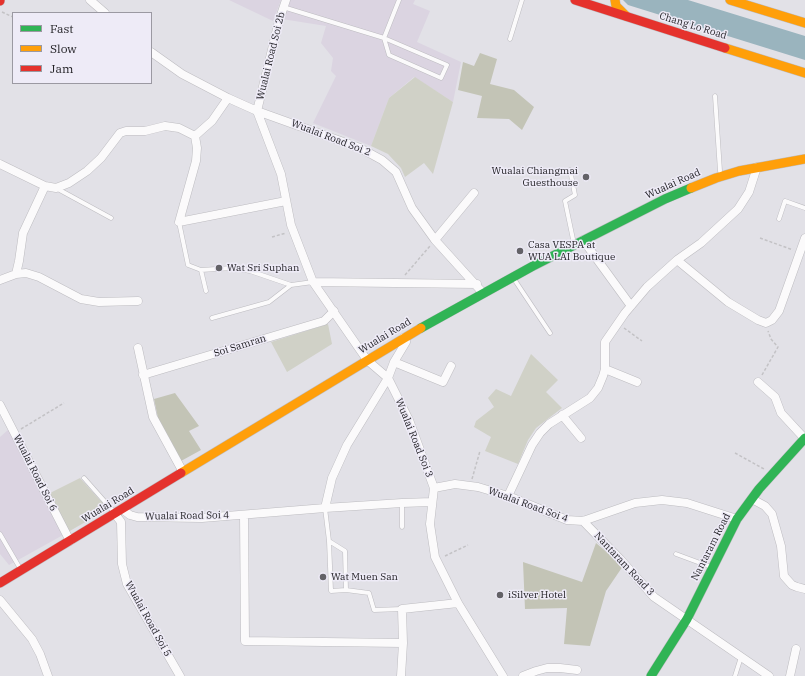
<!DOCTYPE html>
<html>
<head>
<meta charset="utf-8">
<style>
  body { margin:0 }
  #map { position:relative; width:805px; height:676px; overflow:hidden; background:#e2e1e7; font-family:"IBM Plex Serif",serif }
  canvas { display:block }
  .legend { position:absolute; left:12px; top:12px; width:140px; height:72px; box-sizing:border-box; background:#eeebf7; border:1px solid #9b99a2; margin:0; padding:5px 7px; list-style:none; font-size:12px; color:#1f1e22 }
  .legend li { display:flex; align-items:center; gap:8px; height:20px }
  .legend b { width:20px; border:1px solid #9b99a2 }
</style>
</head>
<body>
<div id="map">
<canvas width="805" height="676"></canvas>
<ul class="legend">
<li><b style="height:5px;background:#30b455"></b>Fast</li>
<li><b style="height:5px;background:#ff9f0a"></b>Slow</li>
<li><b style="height:5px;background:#e5322d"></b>Jam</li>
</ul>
</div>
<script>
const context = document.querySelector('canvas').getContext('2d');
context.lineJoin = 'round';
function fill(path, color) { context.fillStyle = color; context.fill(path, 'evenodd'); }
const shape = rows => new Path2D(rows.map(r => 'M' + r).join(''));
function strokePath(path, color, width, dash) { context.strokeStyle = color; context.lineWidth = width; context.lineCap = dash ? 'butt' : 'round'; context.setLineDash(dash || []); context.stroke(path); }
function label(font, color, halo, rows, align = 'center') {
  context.font = font + ' "IBM Plex Serif",serif'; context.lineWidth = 3; context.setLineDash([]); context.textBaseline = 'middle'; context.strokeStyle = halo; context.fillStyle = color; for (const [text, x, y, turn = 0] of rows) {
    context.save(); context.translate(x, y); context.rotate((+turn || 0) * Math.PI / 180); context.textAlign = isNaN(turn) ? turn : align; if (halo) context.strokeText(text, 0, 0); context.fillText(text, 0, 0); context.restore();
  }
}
fill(shape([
  [229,0,281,0,273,21],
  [288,0,415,0,413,4,430,11,417,42,461,62,453,102,414,77,389,98,371,146,313,123,336,76,331,71,333,58,321,43,326,26,282,19],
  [9,429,63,535,9,565,0,554,0,437]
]), '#dbd4e1');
fill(shape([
  [415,77,453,102,433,174,424,163,405,177,401,168,388,154,371,146,389,98],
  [328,324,332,344,287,372,271,342],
  [531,354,558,380,546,392,562,408,536,428,528,440,518,464,485,451,491,437,474,427,476,421,494,407,488,398,496,389,511,396],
  [80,478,108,509,68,532,48,494]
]), '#d0d1c7');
fill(shape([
  [480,53,497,59,490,84,514,90,534,107,522,130,509,119,477,118,482,96,458,90,463,62,474,66],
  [175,393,199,426,189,431,201,450,181,461,158,418,154,399],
  [596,543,623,566,606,591,590,646,564,644,567,608,525,609,523,562,582,582]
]), '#c3c4b6');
fill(shape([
  [623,0,688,0,805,36,805,60,628,5]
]), '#9ab4be');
const lane = shape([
  [283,7,384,38,399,0],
  [384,38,447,65,441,78,389,55,384,38],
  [510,39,522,0],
  [715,96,720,171],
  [570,170,575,195,565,201,574,244],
  [56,188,111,218],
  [779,219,785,201,805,208],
  [179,222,188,265,201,270,232,268,250,271,291,285,313,282],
  [201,270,206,291],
  [514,279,550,333],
  [212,318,269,302,291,285],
  [84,478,114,512],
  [325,508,329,541,331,591,346,590],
  [402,527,402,503],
  [0,534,21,570],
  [329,541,345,551,346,590,369,593,374,610,402,609],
  [676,554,711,567],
  [735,676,741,657]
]);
const street = shape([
  [90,0,105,13],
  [286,0,279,21,257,111,281,174,291,225,313,282,367,360,388,378,409,420,434,488,430,524,435,557,458,603,503,676],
  [151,52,182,74,228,98,257,111,360,148,382,160,396,172,412,208,435,240,483,293],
  [195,136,197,148,196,161,179,222,286,201],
  [195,136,212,121,228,98],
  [0,164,45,186,56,188,69,183,87,171,101,158,120,133,126,131,145,131,165,126,179,128,195,136],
  [435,240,474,193],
  [583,240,631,306],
  [677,260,701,243,738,209,749,192,757,167],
  [16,274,26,273,39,277,81,299,99,302,138,301],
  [0,280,16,274,19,261,23,233,45,186],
  [313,282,477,284],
  [138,348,153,417,183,472],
  [394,362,443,382,451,366],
  [605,369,637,382],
  [143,375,324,321,334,311],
  [758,382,775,397,781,413,805,439],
  [0,405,70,541],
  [562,415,581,438],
  [434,488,455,484,478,487,508,496,567,520,583,521,635,503,662,500,687,503,737,519],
  [508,496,532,445,540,433,549,424,590,398,598,388,603,376,605,369,605,342,625,313,647,287,677,260,728,302,758,320,766,323,772,320,779,311,805,238],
  [752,499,765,506,772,514,781,546,784,576,792,585,797,587,805,589],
  [325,508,332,478,347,445,388,378,394,362,406,342,403,338],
  [122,509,130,515,137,517,202,518,325,508,402,503,431,502],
  [115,514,121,522,122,564,127,584,180,676],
  [244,515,245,641,403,643],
  [583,521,620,559,654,597,769,676],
  [0,600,32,639,40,654,48,676],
  [401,676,403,643,402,609,458,603],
  [523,676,536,671,547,668,560,668,577,670],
  [790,676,796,649]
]);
const fast = shape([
  [421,328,533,266,665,199,691,188],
  [651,676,687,619,737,519,759,489,805,438]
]);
const slow = shape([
  [615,0,616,6,626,16],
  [730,0,805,23],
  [725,48,805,73],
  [691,188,716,178,739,171,805,159],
  [181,473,421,328]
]);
const jam = shape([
  [0,0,0,1],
  [575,0,725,48],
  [0,583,181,473]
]);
strokePath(lane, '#bdbcc0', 5);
strokePath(street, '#bdbcc0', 9);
strokePath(fast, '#bdbcc0', 10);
strokePath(slow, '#bdbcc0', 10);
strokePath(jam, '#bdbcc0', 10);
strokePath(shape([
  [2,12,13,17],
  [272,237,286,233],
  [760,238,793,250],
  [405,275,430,246],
  [624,328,642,341],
  [762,375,778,347,771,339,768,331],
  [21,429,64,403],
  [735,453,764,469],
  [472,479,480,451],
  [445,556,468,545]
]), '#c3c2c5', 1.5, [3, 2]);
strokePath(lane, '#fbfafb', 4);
strokePath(street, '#fbfafb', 8);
strokePath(fast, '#30b455', 9);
strokePath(slow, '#ff9f0a', 9);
strokePath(jam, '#e5322d', 9);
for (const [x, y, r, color] of [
  [586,177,4,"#636267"],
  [520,251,4,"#636267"],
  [219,268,4,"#636267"],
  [323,577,4,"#636267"],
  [500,595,4,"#636267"]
]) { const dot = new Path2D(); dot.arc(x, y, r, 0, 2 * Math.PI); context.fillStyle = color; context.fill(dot); strokePath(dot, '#eeebf7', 1.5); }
label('10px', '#1f1e22', '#eeebf7', [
  ["Chang Lo Road",693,26,17],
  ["Wualai Road Soi 2b",271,56,-76],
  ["Wualai Road Soi 2",331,138,21],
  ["Wualai Road",673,184,-24],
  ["Wualai Road",385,336,-31],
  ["Soi Samran",240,346,-17],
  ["Wualai Road Soi 3",414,438,68],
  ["Wualai Road Soi 6",35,473,63],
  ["Wualai Road",108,505,-31],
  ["Wualai Road Soi 4",528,505,20],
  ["Wualai Road Soi 4",187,516,-1],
  ["Nantaram Road",711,547,-63],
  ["Nantaram Road 3",624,564,47],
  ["Wualai Road Soi 5",148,619,61]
]);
label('10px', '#1f1e22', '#eeebf7', [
  ["Wualai Chiangmai",578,171,"right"],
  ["Guesthouse",578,183,"right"],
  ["Casa VESPA at",528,245],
  ["WUA LAI Boutique",528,257],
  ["Wat Sri Suphan",227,268],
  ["Wat Muen San",331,577],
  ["iSilver Hotel",508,595]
], 'left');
</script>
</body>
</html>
